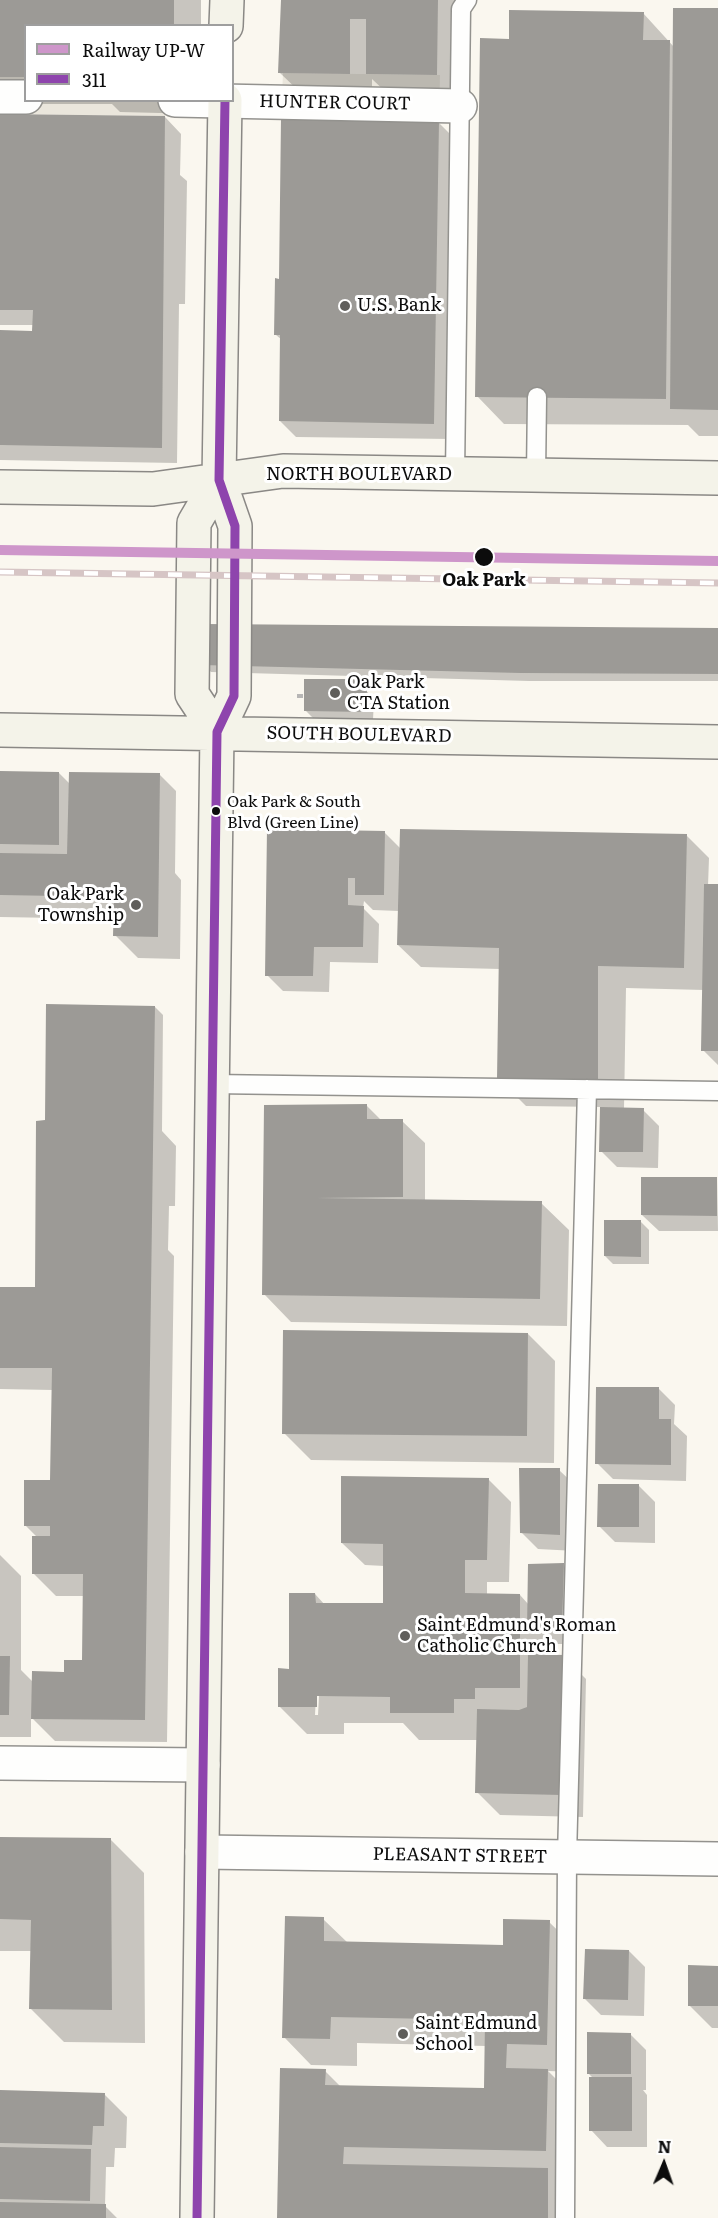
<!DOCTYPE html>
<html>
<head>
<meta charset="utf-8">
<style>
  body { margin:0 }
  #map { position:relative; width:718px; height:2218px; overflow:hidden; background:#faf7ef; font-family:Literata,serif }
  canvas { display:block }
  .legend { position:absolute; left:24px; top:24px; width:210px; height:78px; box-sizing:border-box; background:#fff; border:2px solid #9e9e9e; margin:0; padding:8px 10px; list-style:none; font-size:18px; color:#0c0c0c }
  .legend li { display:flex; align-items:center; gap:12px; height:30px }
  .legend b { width:30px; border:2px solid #9e9e9e }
  .north { position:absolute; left:634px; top:2134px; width:60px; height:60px; -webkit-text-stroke:4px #fff; paint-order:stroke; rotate:2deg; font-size:16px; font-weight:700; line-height:24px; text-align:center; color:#0c0c0c }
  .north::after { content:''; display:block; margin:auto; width:21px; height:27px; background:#0c0c0c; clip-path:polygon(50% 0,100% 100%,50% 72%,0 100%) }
</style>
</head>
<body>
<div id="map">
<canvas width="718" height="2218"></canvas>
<ul class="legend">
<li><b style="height:8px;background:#ce96ca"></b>Railway UP-W</li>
<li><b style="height:8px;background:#8e44ad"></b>311</li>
</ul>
<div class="north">N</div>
</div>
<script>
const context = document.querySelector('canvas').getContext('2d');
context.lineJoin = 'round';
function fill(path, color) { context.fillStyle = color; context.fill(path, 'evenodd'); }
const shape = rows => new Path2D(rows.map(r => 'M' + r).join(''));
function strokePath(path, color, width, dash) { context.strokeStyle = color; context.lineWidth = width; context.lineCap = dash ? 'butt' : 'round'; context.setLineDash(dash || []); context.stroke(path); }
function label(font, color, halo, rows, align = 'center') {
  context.font = font + ' Literata,serif'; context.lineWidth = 6; context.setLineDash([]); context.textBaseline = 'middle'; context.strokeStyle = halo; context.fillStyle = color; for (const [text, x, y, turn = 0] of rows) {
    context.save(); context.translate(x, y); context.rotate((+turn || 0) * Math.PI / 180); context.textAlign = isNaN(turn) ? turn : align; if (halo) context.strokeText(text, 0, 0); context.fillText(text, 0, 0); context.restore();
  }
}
fill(shape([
  [283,73,440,75,439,122,281,119],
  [0,77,25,77,26,100,166,101,165,116,0,114]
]), '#eae6dc');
fill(shape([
  [0,0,201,0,201,26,26,26,26,100,200,100,200,114,120,112,112,104,0,104],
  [282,0,461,0,459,97,390,96,372,79,372,96,303,95,280,73],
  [718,10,718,436,699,436,688,425,504,424,477,396,510,40,643,13,674,47],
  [0,116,165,117,181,134,180,175,187,181,185,304,179,304,177,463,0,460,0,332,33,332,34,325,0,325],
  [439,123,455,139,450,439,296,437,280,421,282,340,276,335,280,280],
  [718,629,718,681,529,681,211,672,203,664],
  [357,681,374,699,373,720,314,719,306,711],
  [0,772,59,773,70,784,160,775,176,791,175,873,181,880,180,959,138,958,115,935,115,919,0,917],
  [384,832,401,849,686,835,709,858,708,886,718,886,718,1065,703,1050,704,990,626,988,624,1109,643,1110,659,1126,658,1168,617,1167,601,1151,601,1107,526,1106,498,1078,500,969,421,967,398,945,399,911,373,910,364,901,363,908,379,924,378,963,330,962,329,992,283,991,267,975],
  [155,1007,163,1015,162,1131,176,1146,175,1206,169,1206,168,1250,174,1256,167,1742,55,1741,31,1717,31,1737,0,1737,0,1555,21,1576,21,1670,33,1682,66,1673,83,1661,84,1596,56,1596,33,1573,38,1538,25,1525,52,1482,53,1390,0,1389,0,1288,36,1289,50,1123],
  [367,1106,382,1121,402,1121,425,1143,425,1201,541,1203,569,1230,567,1326,291,1322,264,1294],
  [717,1178,718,1231,659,1231,642,1215],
  [641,1222,649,1230,649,1264,613,1264,605,1256],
  [528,1334,555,1361,554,1463,311,1460,284,1433],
  [659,1389,675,1405,674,1424,687,1436,686,1481,613,1479,597,1463],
  [559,1470,576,1486,576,1551,538,1549,522,1533],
  [488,1479,511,1502,509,1582,487,1582,487,1595,520,1595,529,1605,563,1565,580,1581,577,1644,547,1644,547,1656,563,1656,586,1679,583,1817,500,1815,477,1792,478,1740,419,1740,403,1723,344,1723,344,1734,307,1734,280,1707,315,1594,325,1605,384,1605,385,1566,365,1565,342,1543],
  [569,1626,569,1629,547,1630,547,1627],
  [316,1696,319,1696,318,1715,315,1715],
  [639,1486,655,1502,655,1543,615,1542,599,1526],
  [0,1838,111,1840,144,1873,145,2043,64,2042,31,2009,32,1951,0,1951],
  [323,1919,348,1943,504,1946,549,1922,577,1949,574,2072,548,2071,575,2098,573,2178,555,2177,575,2197,575,2218,279,2218,325,2071,341,2087,486,2090,486,2046,357,2043,357,2066,311,2065,284,2037],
  [629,1951,645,1967,644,2016,601,2015,585,1999],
  [718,1967,718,2028,712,2028,689,2005],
  [630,2034,646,2050,646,2090,643,2090,647,2095,647,2147,607,2147,591,2130,593,2078,588,2073],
  [0,2092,104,2094,127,2117,126,2148,115,2148,114,2167,106,2167,105,2206,117,2218,0,2218]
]), '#0003');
fill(shape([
  [0,0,174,0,174,26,26,26,26,77,0,77],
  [281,0,438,0,437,75,366,74,366,19,350,19,350,74,278,73],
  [673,8,718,8,718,410,670,409],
  [509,10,644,12,643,40,670,40,666,399,475,397,480,38,509,39],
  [0,114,165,116,162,448,0,445,0,330,32,331,33,310,0,310],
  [281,119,439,122,434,424,279,421,280,335,274,335,275,278,279,279],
  [204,624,718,628,718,674,520,673,201,665],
  [304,679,358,679,357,690,367,690,366,712,304,711],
  [0,771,59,772,59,845,0,844],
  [69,772,160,773,158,937,113,936,114,897,0,895,0,853,67,854],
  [267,829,385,831,384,895,355,895,355,878,348,878,348,905,364,906,363,947,314,947,313,976,265,976],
  [400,829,687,834,684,968,598,966,598,1081,497,1079,499,948,397,945],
  [704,884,718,884,718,1051,701,1051],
  [46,1004,155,1006,145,1720,31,1719,32,1671,64,1672,64,1660,82,1660,83,1574,32,1574,32,1536,50,1536,50,1526,24,1526,24,1480,50,1480,52,1368,0,1368,0,1287,35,1287,36,1121,45,1120],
  [367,1104,367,1119,403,1119,403,1197,317,1198,542,1201,540,1299,262,1295,264,1105],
  [600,1107,644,1108,643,1152,599,1152],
  [641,1177,717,1177,717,1216,641,1215],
  [604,1220,641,1220,641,1257,604,1256],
  [283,1330,528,1333,527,1436,282,1434],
  [596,1387,659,1387,659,1419,671,1419,671,1465,595,1464],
  [519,1468,560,1468,560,1535,520,1533],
  [341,1476,489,1478,487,1560,465,1560,465,1593,520,1594,520,1688,475,1688,475,1699,454,1699,454,1713,390,1713,390,1697,317,1696,317,1707,278,1707,278,1668,289,1669,289,1593,315,1593,316,1603,383,1603,383,1544,341,1543],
  [598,1484,639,1484,639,1527,597,1527],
  [564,1563,562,1628,527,1629,528,1564],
  [528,1654,564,1655,561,1795,475,1793,477,1709,519,1710,527,1707],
  [0,1656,10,1656,9,1715,0,1715],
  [0,1837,111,1838,112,2010,29,2009,31,1920,0,1919],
  [285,1916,324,1917,324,1941,503,1945,503,1919,550,1920,547,2045,507,2044,506,2068,548,2069,546,2151,344,2147,343,2164,548,2168,548,2218,277,2218,280,2068,326,2069,325,2085,484,2088,485,2020,331,2017,330,2039,282,2038],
  [585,1949,629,1950,628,2000,583,1999],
  [688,1965,718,1966,718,2006,688,2006],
  [587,2032,631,2033,631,2074,587,2074],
  [589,2077,632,2077,632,2131,589,2131],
  [0,2090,105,2093,104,2126,93,2126,92,2145,0,2143],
  [0,2147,91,2149,90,2201,0,2199],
  [0,2202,106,2204,106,2218,0,2218]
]), '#9c9a96');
const lane = shape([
  [455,474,461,9,467,0],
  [536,475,537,397],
  [212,1084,718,1091],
  [565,2218,567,1857,587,1089]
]);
const street = shape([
  [0,97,26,97],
  [175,100,460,106],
  [0,1763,203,1765],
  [202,1852,718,1859]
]);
const secondary = shape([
  [226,26,227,0],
  [0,487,153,489,283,471,718,478],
  [0,730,718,742],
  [217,732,192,694,194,523,219,480],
  [197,2218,217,732,234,696,235,526,219,480,225,100]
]);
strokePath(lane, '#93928e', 21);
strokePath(street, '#93928e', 36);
strokePath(secondary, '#8a8885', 36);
strokePath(shape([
  [297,696,304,696]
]), '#b7b6b5', 4, [6, 3]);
strokePath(lane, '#fefefd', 18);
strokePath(street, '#fefefd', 33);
strokePath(secondary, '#f4f3e9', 33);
const rail = shape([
  [0,572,718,583]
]);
strokePath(rail, '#d6c5c5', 7);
strokePath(rail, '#fff', 4.5, [14]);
strokePath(shape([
  [197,2218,217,732,234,696,235,526,219,480,225,100]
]), '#8e44ad', 9);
strokePath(shape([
  [0,550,718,561]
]), '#ce96ca', 10);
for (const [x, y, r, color] of [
  [345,306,6,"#5f5e5b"],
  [484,557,10,"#0c0c0c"],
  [335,693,6,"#5f5e5b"],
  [216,811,5,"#0c0c0c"],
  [136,905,6,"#5f5e5b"],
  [405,1636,6,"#5f5e5b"],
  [403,2034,6,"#5f5e5b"]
]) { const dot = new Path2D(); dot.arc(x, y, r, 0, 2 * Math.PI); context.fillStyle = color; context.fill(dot); strokePath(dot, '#fff', 2); }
label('16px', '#0c0c0c', '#fff', [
  ["Oak Park & South",227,802],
  ["Blvd (Green Line)",227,823]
], 'left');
label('18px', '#0c0c0c', '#fff', [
  ["HUNTER COURT",335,103,1],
  ["NORTH BOULEVARD",359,475],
  ["SOUTH BOULEVARD",359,735,1],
  ["PLEASANT STREET",460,1856,1]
]);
label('18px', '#0c0c0c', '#fff', [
  ["U.S. Bank",357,306],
  ["Oak Park",347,683],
  ["CTA Station",347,704],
  ["Oak Park",124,895,"right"],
  ["Township",124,916,"right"],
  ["Saint Edmund's Roman",417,1626],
  ["Catholic Church",417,1647],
  ["Saint Edmund",415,2024],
  ["School",415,2045]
], 'left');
label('bold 18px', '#0c0c0c', '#fff', [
  ["Oak Park",484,581]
]);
</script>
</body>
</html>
